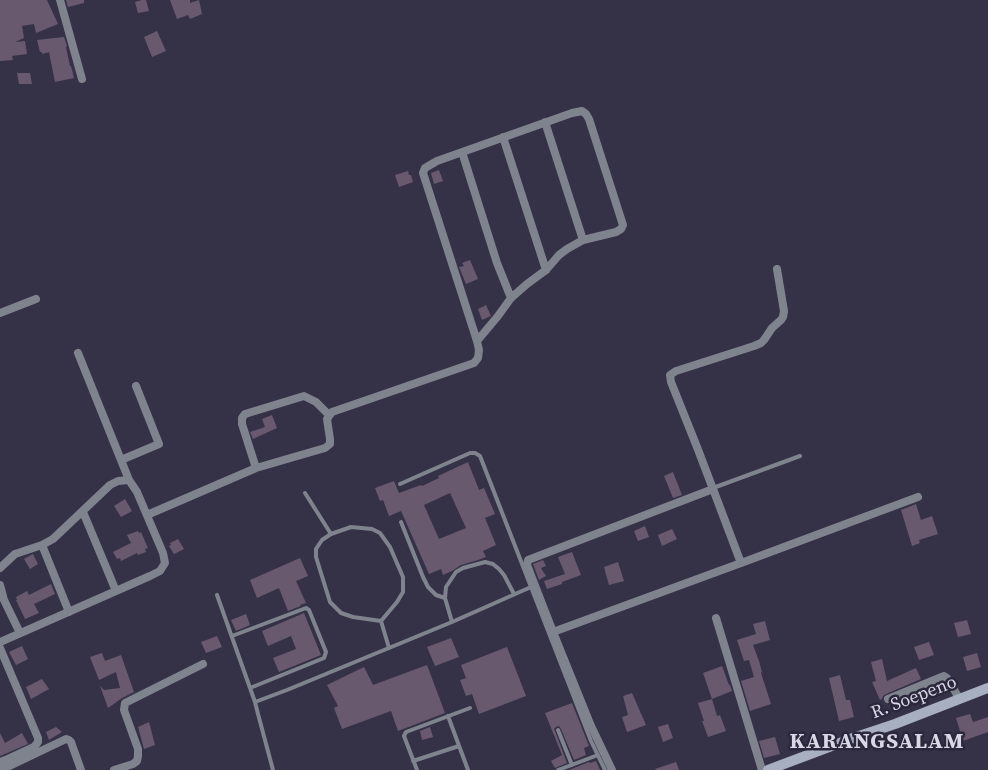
<!DOCTYPE html>
<html>
<head>
<meta charset="utf-8">
<style>
  body { margin:0 }
  canvas { display:block; background:#353147 }
</style>
</head>
<body>
<canvas width="988" height="770"></canvas>
<script>
const context = document.querySelector('canvas').getContext('2d');
context.lineJoin = 'round';
function fill(path, color) { context.fillStyle = color; context.fill(path, 'evenodd'); }
const shape = rows => new Path2D(rows.map(r => 'M' + r).join(''));
function strokePath(path, color, width, dash) { context.strokeStyle = color; context.lineWidth = width; context.lineCap = dash ? 'butt' : 'round'; context.setLineDash(dash || []); context.stroke(path); }
function label(font, color, halo, rows, align = 'center') {
  context.font = font + ' "Source Serif 4",serif'; context.lineWidth = 5; context.setLineDash([]); context.textBaseline = 'middle'; context.strokeStyle = halo; context.fillStyle = color; for (const [text, x, y, turn = 0] of rows) {
    context.save(); context.translate(x, y); context.rotate((+turn || 0) * Math.PI / 180); context.textAlign = isNaN(turn) ? turn : align; if (halo) context.strokeText(text, 0, 0); context.fillText(text, 0, 0); context.restore();
  }
}
fill(shape([
  [0,0,47,0,58,24,36,33,34,24,22,26,24,38,15,42,25,41,27,54,12,56,13,60,0,61],
  [66,0,84,0,84,3,68,7],
  [142,0,146,0,149,11,138,13,135,2],
  [170,0,190,0,190,3,199,0,202,14,190,19,188,15,177,19],
  [157,31,166,51,152,57,144,37],
  [64,37,67,46,66,47,70,66,71,66,74,78,55,82,49,52,42,54,42,52,40,52,37,40],
  [17,73,30,73,32,84,19,84],
  [439,170,443,181,434,184,431,173],
  [408,171,409,175,411,175,413,182,399,187,395,175],
  [470,260,478,279,466,284,459,267,464,266,462,263],
  [486,305,491,316,482,320,478,309],
  [272,415,277,428,253,439,250,432,265,427,262,419],
  [468,462,479,490,484,488,495,514,485,518,496,545,483,551,486,557,478,560,461,565,452,571,443,575,441,569,429,574,401,511,389,516,383,500,380,501,375,488,394,481,399,493,421,485,422,486,439,478,438,476],
  [450,493,466,528,439,539,424,505],
  [673,472,682,495,673,498,664,476],
  [125,499,132,511,121,517,114,506],
  [916,504,921,520,932,516,938,534,919,540,920,543,912,546,901,510],
  [645,526,649,537,638,541,634,531],
  [672,529,677,539,662,546,658,535],
  [138,531,139,533,141,532,148,548,145,549,146,552,138,555,137,553,121,561,120,558,117,559,113,552,131,543,127,535],
  [178,539,184,549,174,554,169,546,171,545,170,543],
  [572,552,581,575,562,582,562,584,547,589,544,581,565,574,558,557],
  [33,554,38,564,30,569,24,559],
  [300,558,308,576,296,581,306,603,300,605,301,606,288,611,279,588,257,598,250,580],
  [543,560,546,566,541,568,546,576,539,580,533,564],
  [618,562,624,581,609,585,604,567],
  [51,584,55,594,34,604,39,613,25,619,16,600,17,600,16,597,27,591,29,595],
  [304,613,321,655,279,672,273,658,296,649,291,636,268,646,262,631],
  [246,614,250,625,236,631,231,620],
  [967,620,971,634,958,637,954,623],
  [765,621,770,640,753,645,759,661,762,672,761,673,771,704,750,711,741,681,754,677,749,660,744,661,737,640,756,634,753,624],
  [217,636,222,647,206,653,201,642],
  [451,638,459,657,435,666,427,647],
  [929,642,934,655,919,660,914,647],
  [22,646,28,659,16,665,9,652],
  [507,647,526,696,479,714,472,694,466,696,460,680,466,678,461,665],
  [102,653,105,661,121,655,134,692,122,698,108,708,100,686,104,690,120,688,116,672,99,680,90,657],
  [977,653,981,667,967,671,963,657],
  [882,659,887,681,916,668,921,679,886,694,883,696,882,699,880,700,872,682,876,681,871,662],
  [427,665,445,713,398,731,391,711,342,729,334,708,338,706,327,685,364,667,373,685],
  [722,666,729,685,730,685,732,691,712,699,703,673],
  [840,675,846,700,850,700,854,717,839,721,829,678],
  [42,679,49,689,31,699,26,687],
  [632,693,646,725,627,732,622,717,628,715,623,696],
  [712,699,717,716,720,715,726,731,708,737,702,721,704,721,698,703],
  [572,703,589,746,584,748,586,755,574,760,561,729,559,726,556,727,554,729,555,731,567,763,555,768,551,761,562,755,545,713],
  [970,714,973,722,988,717,988,732,963,741,956,718],
  [149,722,155,745,144,749,138,727],
  [668,724,673,738,663,742,658,727],
  [56,727,62,732,49,740,46,732],
  [430,727,433,737,422,740,420,731],
  [0,733,5,743,22,733,28,744,0,756],
  [775,737,780,754,764,758,759,741],
  [596,761,600,770,569,770,589,762,590,763],
  [676,762,679,770,656,770,655,769]
]), '#68596f');
strokePath(shape([
  [400,484,470,453,475,453,480,456,591,741,605,770],
  [713,488,800,456],
  [305,493,331,534],
  [401,522,423,577,428,587,436,595,445,598],
  [351,527,372,529,380,533,390,547,403,577,403,592,397,602,381,621,353,617,341,613,330,602,316,557,316,549,322,540,331,534,351,527],
  [217,595,255,702],
  [381,621,389,648],
  [452,622,445,598,446,587,456,572,463,568,485,562,493,564,499,569,504,575,514,594],
  [232,636,306,608,309,610,326,652,324,658,250,688],
  [448,716,468,770],
  [558,730,572,765],
  [413,761,459,746],
  [273,770,258,714,255,702,287,690,452,622,531,587],
  [417,770,404,736,406,732,470,708],
  [558,770,598,755]
]), '#7f838e', 4);
strokePath(shape([
  [60,0,82,79],
  [545,122,583,240],
  [503,137,546,270],
  [462,152,497,263,511,298],
  [0,313,36,299],
  [78,353,129,480],
  [121,460,159,444,136,386],
  [256,468,242,424,242,418,245,414,304,396,316,402,329,415],
  [713,489,697,447,671,382,670,375,676,371,754,346,761,343,764,340,772,328,781,320,783,317,784,311,777,269],
  [83,512,116,591],
  [147,515,256,468,325,448,330,444,330,439,327,419,332,412,474,363,478,358,479,350,477,341,423,173,425,168,437,161,572,113,582,111,586,114,589,119,623,225,621,229,616,232,583,240,567,249,559,255,546,270,527,284,511,298,498,316,477,341],
  [42,545,69,612],
  [0,568,15,554,42,545,53,539,110,485,118,481,129,480,137,492,163,553,165,563,160,571,150,576,0,642],
  [0,585,4,600,20,633],
  [716,618,762,770],
  [553,632,741,563,918,497],
  [0,648,38,738,38,742,34,747,8,759,0,762],
  [888,699,944,676,947,678,959,698],
  [1,770,66,739,69,740,71,742,81,770],
  [114,770,133,764,137,761,138,756,138,749,124,710,125,703,203,664],
  [612,770,591,726,553,632,527,565,528,560,713,489,741,563]
]), '#7f838e', 8);
strokePath(shape([
  [768,770,853,738,895,724,988,688]
]), '#a8afc1', 10);
label('18px', '#dad8e6', '#2b273c', [
  ["R. Soepeno",914,698,-21]
]);
context.letterSpacing = '1px';
label('bold 22px', '#dad8e6', '#2b273c', [
  ["KARANGSALAM",877,742]
]);
context.letterSpacing = '0px';
</script>
</body>
</html>
